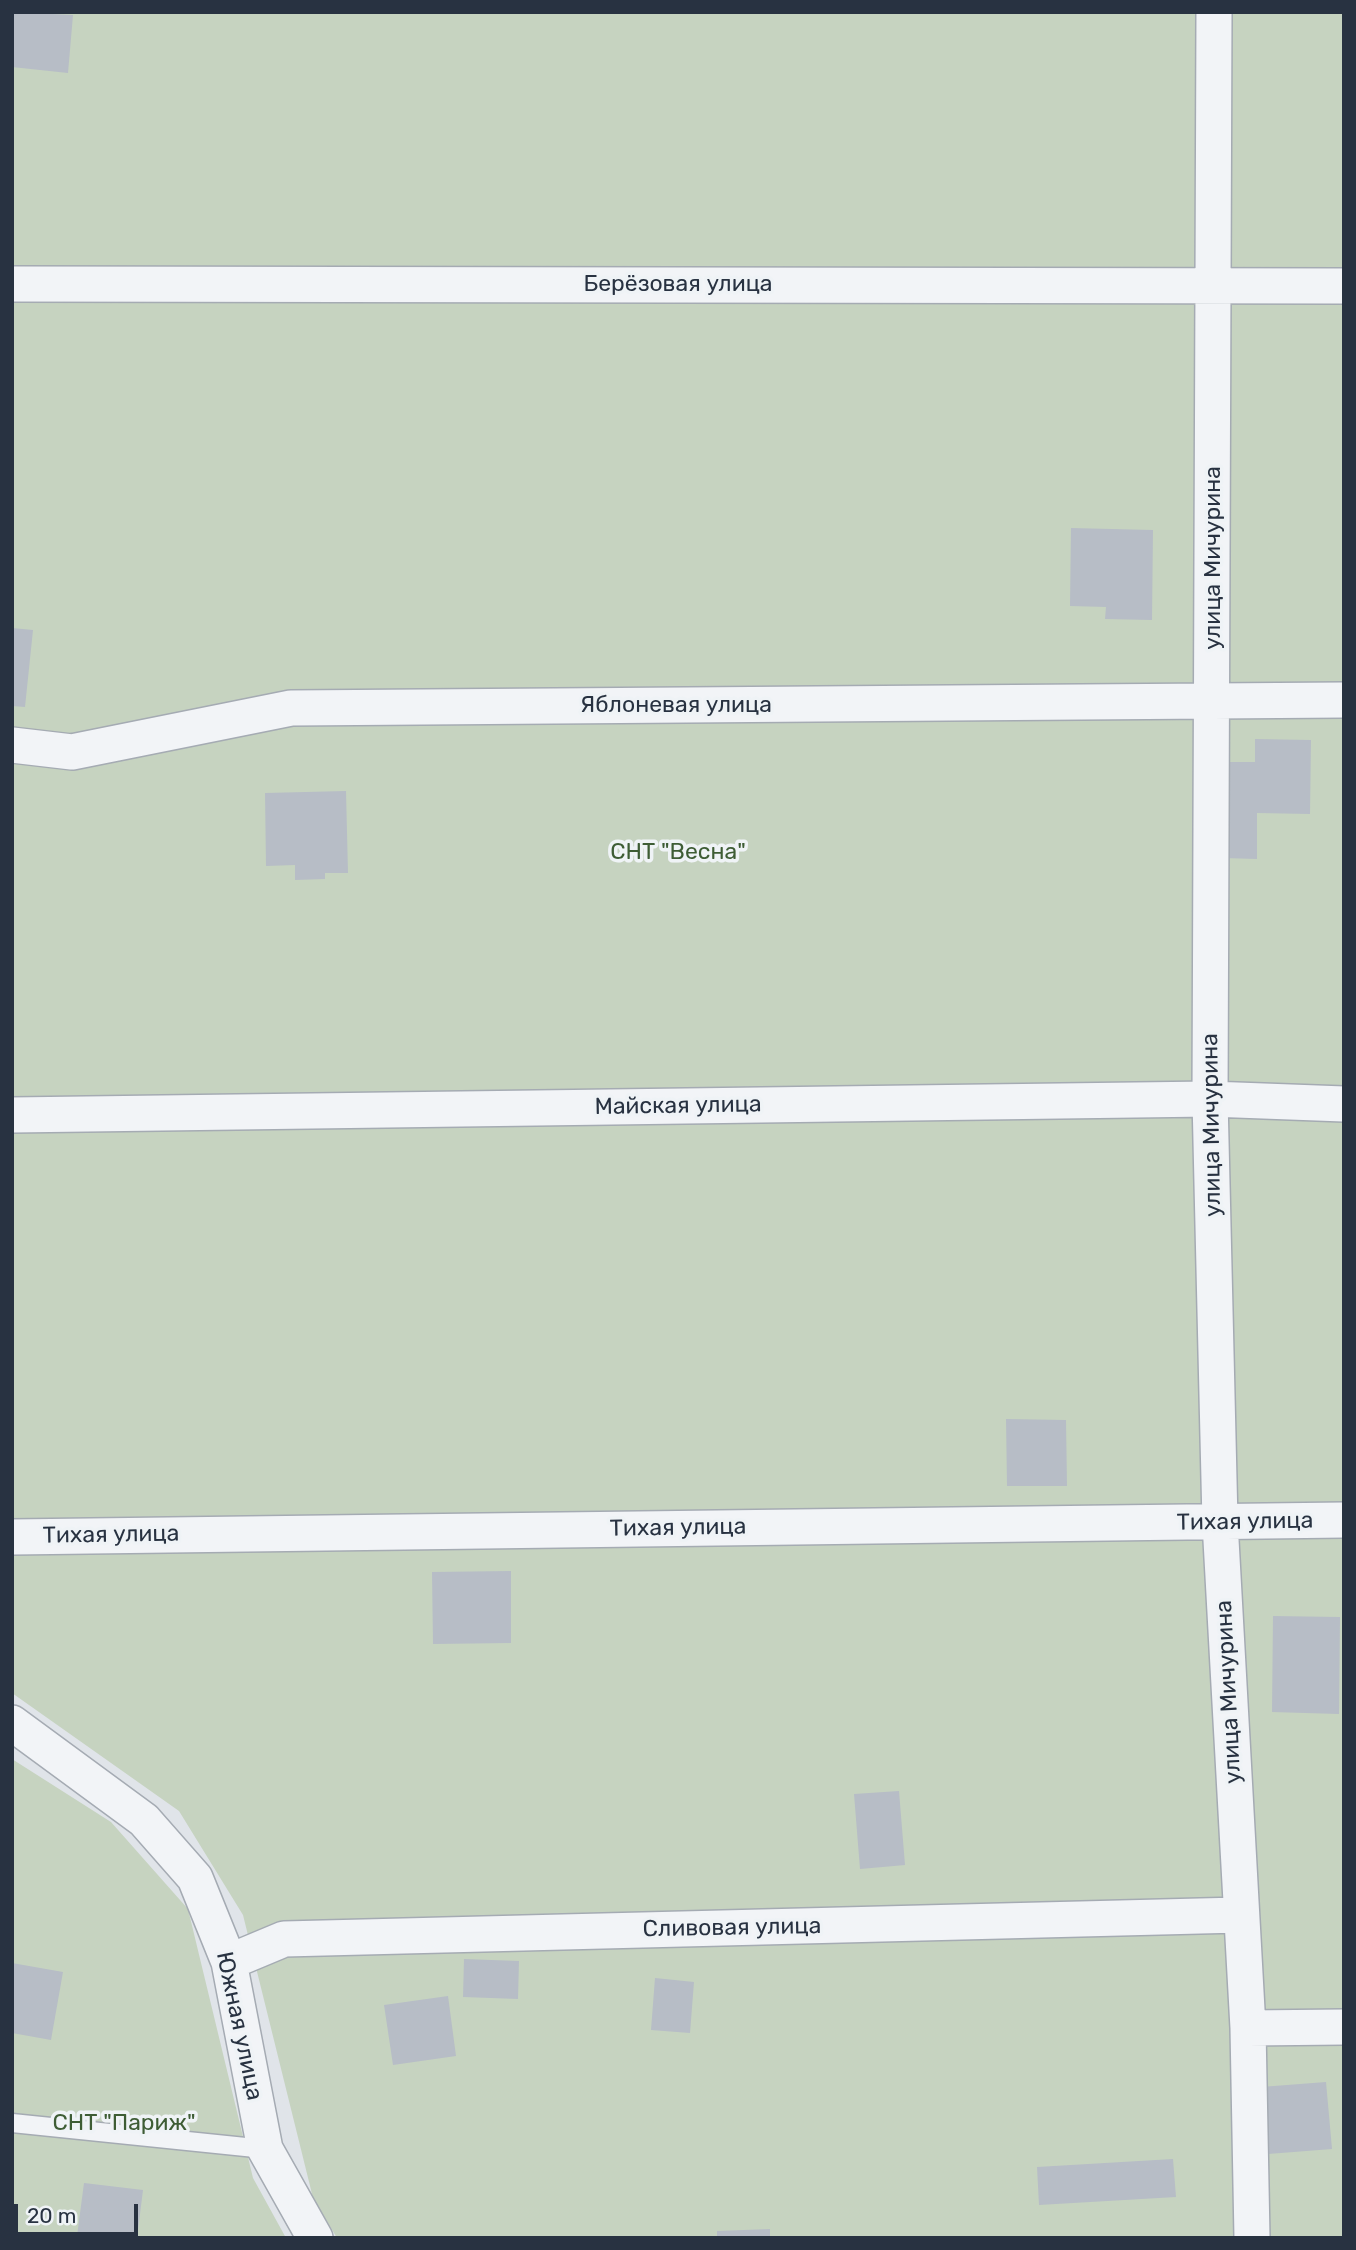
<!DOCTYPE html>
<html>
<head>
<meta charset="utf-8">
<style>
  body { margin:0 }
  #map { position:relative; width:1356px; height:2250px; overflow:hidden; background:#e0e4e9; font-family:Rubik,sans-serif }
  canvas { display:block }
  .frame { position:absolute; inset:0; border:14px solid #283241; pointer-events:none }
  .scale { position:absolute; left:14px; top:2204px; width:124px; height:32px; box-sizing:border-box; border:4px solid #283241; border-top:0; padding-left:9px; font-size:21px; line-height:24px; white-space:nowrap; color:#283241; -webkit-text-stroke:5px #eff3f6; paint-order:stroke }
</style>
</head>
<body>
<div id="map">
<canvas width="1356" height="2250"></canvas>
<div class="frame"></div>
<div class="scale">20 m</div>
</div>
<script>
const context = document.querySelector('canvas').getContext('2d');
context.lineJoin = 'round';
function fill(path, color) { context.fillStyle = color; context.fill(path, 'evenodd'); }
const shape = rows => new Path2D(rows.map(r => 'M' + r).join(''));
function strokePath(path, color, width, dash) { context.strokeStyle = color; context.lineWidth = width; context.lineCap = dash ? 'butt' : 'round'; context.setLineDash(dash || []); context.stroke(path); }
function label(font, color, halo, rows, align = 'center') {
  context.font = font + ' Rubik,sans-serif'; context.lineWidth = 7; context.setLineDash([]); context.textBaseline = 'middle'; context.strokeStyle = halo; context.fillStyle = color; for (const [text, x, y, turn = 0] of rows) {
    context.save(); context.translate(x, y); context.rotate((+turn || 0) * Math.PI / 180); context.textAlign = isNaN(turn) ? turn : align; if (halo) context.strokeText(text, 0, 0); context.fillText(text, 0, 0); context.restore();
  }
}
fill(shape([
  [12,12,1344,12,1344,2238,337,2238,313,2198,243,1915,179,1811,12,1693],
  [12,1759,111,1822,188,1909,253,2178,286,2238,12,2238]
]), '#c6d3c0');
fill(shape([
  [12,12,73,15,68,73,12,67],
  [1071,528,1153,530,1152,620,1105,619,1106,607,1070,606],
  [12,628,33,630,25,707,12,706],
  [1255,739,1311,740,1310,814,1257,813,1257,859,1223,858,1224,762,1255,762],
  [346,791,348,873,325,873,325,879,295,880,295,865,266,866,265,793],
  [1006,1419,1066,1420,1067,1486,1007,1486],
  [511,1571,511,1643,433,1644,432,1572],
  [1273,1616,1340,1617,1339,1714,1272,1712],
  [899,1791,905,1865,860,1869,854,1794],
  [464,1959,519,1961,518,1999,463,1997],
  [12,1963,63,1972,51,2040,12,2033],
  [655,1978,694,1982,690,2033,651,2030],
  [448,1996,456,2056,393,2065,384,2005],
  [1326,2082,1332,2149,1268,2154,1261,2087],
  [1173,2159,1176,2197,1039,2205,1037,2167],
  [84,2183,143,2190,137,2238,77,2236],
  [770,2229,770,2238,717,2238,717,2231]
]), '#b7bdc6');
const service = shape([
  [12,2123,265,2149]
]);
const minor = shape([
  [1214,12,1210,1099,1220,1522,1248,2028,1252,2238],
  [12,284,1344,286],
  [12,745,72,752,291,708,1344,700],
  [12,1115,1210,1099,1344,1104],
  [12,1537,1344,1520],
  [12,1723,144,1820,195,1878,229,1962,265,2149,315,2238],
  [229,1962,284,1939,1240,1915],
  [1248,2028,1344,2027]
]);
strokePath(service, '#a5abb3', 21);
strokePath(minor, '#a5abb3', 38);
strokePath(service, '#f2f4f7', 18);
strokePath(minor, '#f2f4f7', 35);
label('23px', '#283241', '#eff3f6', [
  ["Берёзовая улица",678,284],
  ["улица Мичурина",1213,558,-90],
  ["Яблоневая улица",676,705],
  ["Майская улица",678,1106,-1],
  ["улица Мичурина",1212,1125,-91],
  ["Тихая улица",1245,1522,-1],
  ["Тихая улица",678,1528,-1],
  ["Тихая улица",111,1535,-1],
  ["улица Мичурина",1229,1692,-93],
  ["Сливовая улица",732,1928,-1],
  ["Южная улица",239,2026,78]
]);
label('23px', '#3e5d35', '#eff3f6', [
  ["СНТ \"Весна\"",678,852],
  ["СНТ \"Париж\"",124,2123]
]);
</script>
</body>
</html>
